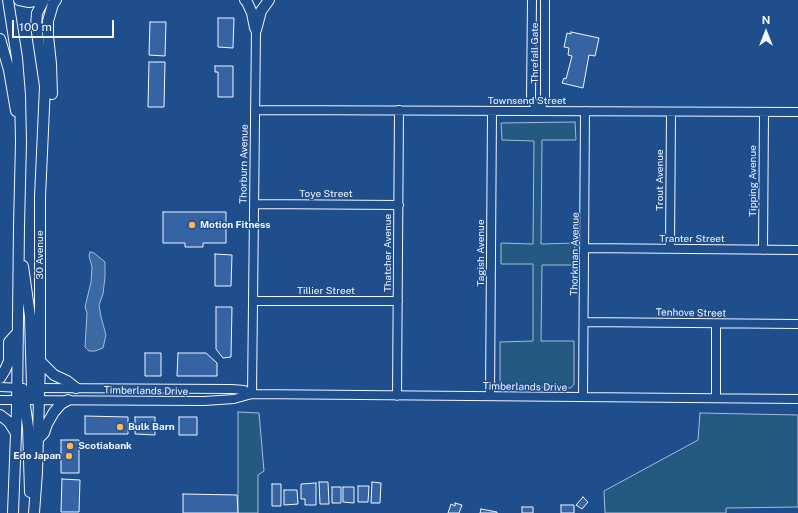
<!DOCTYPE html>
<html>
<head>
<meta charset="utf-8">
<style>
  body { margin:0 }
  #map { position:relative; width:798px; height:513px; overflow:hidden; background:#1f4e8c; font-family:"Public Sans",sans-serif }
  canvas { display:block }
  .north { position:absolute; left:746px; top:12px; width:40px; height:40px; -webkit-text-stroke:3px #1f4e8c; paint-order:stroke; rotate:0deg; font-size:11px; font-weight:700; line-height:16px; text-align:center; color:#f2f6ff }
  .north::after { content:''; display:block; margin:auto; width:14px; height:18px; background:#f2f6ff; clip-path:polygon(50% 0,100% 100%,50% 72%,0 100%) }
  .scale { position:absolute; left:12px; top:20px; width:102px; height:18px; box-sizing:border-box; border:2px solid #f2f6ff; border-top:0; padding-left:5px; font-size:12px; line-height:14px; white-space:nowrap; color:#f2f6ff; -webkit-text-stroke:3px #1f4e8c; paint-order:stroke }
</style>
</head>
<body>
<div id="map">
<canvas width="798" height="513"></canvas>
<div class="north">N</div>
<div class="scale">100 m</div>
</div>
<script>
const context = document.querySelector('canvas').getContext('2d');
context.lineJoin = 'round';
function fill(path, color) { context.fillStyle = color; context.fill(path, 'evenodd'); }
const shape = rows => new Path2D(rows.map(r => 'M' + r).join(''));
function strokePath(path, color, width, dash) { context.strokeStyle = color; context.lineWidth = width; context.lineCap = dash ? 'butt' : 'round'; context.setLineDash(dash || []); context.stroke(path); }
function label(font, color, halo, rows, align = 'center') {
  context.font = font + ' "Public Sans",sans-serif'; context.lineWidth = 3; context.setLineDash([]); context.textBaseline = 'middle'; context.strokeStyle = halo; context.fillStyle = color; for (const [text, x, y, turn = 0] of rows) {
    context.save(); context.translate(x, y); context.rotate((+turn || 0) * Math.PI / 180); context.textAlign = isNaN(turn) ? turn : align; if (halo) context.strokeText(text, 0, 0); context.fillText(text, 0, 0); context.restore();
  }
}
const green = shape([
  [575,122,576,140,542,140,541,244,575,243,574,265,542,265,541,341,574,341,574,384,571,388,504,386,500,383,500,342,533,341,533,264,501,264,501,243,533,244,534,141,502,140,501,123,575,122],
  [238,412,259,413,264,471,258,475,258,513,238,513,238,412],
  [700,413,798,415,798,507,726,508,726,513,605,513,604,491,698,440,700,413]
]);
fill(green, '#245a82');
strokePath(green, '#a8bbd7', 1);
const water = shape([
  [90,252,94,253,105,262,105,277,103,294,99,305,101,317,106,335,103,348,95,351,89,351,85,347,87,313,85,307,91,282,92,267,89,256,90,252]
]);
fill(water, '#3b69a3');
strokePath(water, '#a8bbd7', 1);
const building = shape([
  [218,18,234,18,233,48,218,47,218,18],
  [150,22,166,22,165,56,149,55,150,22],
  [571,32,599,38,595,56,589,55,583,88,562,83,564,78,566,79,572,56,568,55,569,48,564,47,567,33,571,34,571,32],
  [149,62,165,62,164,107,148,107,149,62],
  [215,66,233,66,233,97,218,97,218,72,215,72,215,66],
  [163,212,226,212,226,243,203,243,203,247,185,247,185,243,163,243,163,212],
  [215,254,232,255,231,286,215,286,215,254],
  [216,307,232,307,231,357,223,358,216,349,216,307],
  [145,353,161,353,161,376,145,376,145,353],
  [178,353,206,353,217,363,217,376,177,376,178,353],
  [85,416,128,417,128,434,85,434,85,416],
  [135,417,155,417,155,435,135,434,135,417],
  [179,417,197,417,197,435,179,435,179,417],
  [61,440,79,440,79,473,61,473,61,440],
  [62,479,80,480,79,512,61,512,62,479],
  [319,482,328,482,329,504,320,504,319,482],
  [372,482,381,483,380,503,371,503,372,482],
  [316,483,316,505,305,505,305,499,301,499,301,484,316,483],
  [272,484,281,484,281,506,272,506,272,484],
  [358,486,369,486,368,502,358,502,358,486],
  [332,487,341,487,341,503,332,503,332,487],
  [343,487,354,487,354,503,343,502,343,487],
  [284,490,297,490,298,504,284,505,284,490],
  [183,494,237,495,238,513,183,513,183,494],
  [583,497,588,502,582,509,576,505,583,497],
  [455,503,462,505,459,513,448,513,451,504,455,506,455,503],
  [561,505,574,505,574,513,561,513,561,505],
  [522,507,533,507,533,513,522,513,522,507],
  [481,509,497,512,497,513,480,513,481,509]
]);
fill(building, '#3563a3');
strokePath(building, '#f2f6ff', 1);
const minor = shape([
  [532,0,531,99,538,111],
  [255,110,798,112],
  [538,111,545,100,545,0],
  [254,204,399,205],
  [585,248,798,250],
  [670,249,671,112],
  [763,250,764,112],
  [253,301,398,301],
  [584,322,798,324],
  [0,387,23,388],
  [34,388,232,389,244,390,252,394],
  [252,394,256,30],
  [397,396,399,110],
  [490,396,492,111],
  [583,397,585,111],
  [716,398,716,324],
  [0,400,204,401,234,399,252,394,798,399]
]);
const major = shape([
  [8,0,17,58,20,95,21,142,19,226,17,407,13,513],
  [19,0,29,2,41,0],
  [245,0,247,2,252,13,255,28],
  [256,30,261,11,269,0],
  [0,39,9,70,16,111],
  [52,94,51,64,48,36,48,21,53,4,56,0],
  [23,266,30,316,32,388,33,396,39,400],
  [40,361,54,375,67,381,76,388],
  [0,378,5,370,9,361,9,342,18,332],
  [19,389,23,391,28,427,30,492],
  [0,415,9,422,16,433],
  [38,439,44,433,47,424,54,412,61,404,68,400],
  [34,513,37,472,40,361,40,197,45,86,36,26,37,13,44,0]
]);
strokePath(minor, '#f2f6ff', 10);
strokePath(major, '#f2f6ff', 12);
strokePath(minor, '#1f4e8c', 8);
strokePath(major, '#1f4e8c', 10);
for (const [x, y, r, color] of [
  [192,225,4,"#ffb74d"],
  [120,427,4,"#ffb74d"],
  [70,446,4,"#ffb74d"],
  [69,456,4,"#ffb74d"]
]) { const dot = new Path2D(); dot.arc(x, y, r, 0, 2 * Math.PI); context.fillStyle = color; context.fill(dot); strokePath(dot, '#1f4e8c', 1.5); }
label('10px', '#f2f6ff', '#1f4e8c', [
  ["Threfall Gate",535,53,-90],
  ["Townsend Street",527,101],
  ["Thorburn Avenue",244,164,-89],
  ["Trout Avenue",660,180,-90],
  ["Tipping Avenue",753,181,-90],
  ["Toye Street",326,194],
  ["Tranter Street",692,239],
  ["Thatcher Avenue",388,253,-90],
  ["Tagish Avenue",481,253,-90],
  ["Thorkman Avenue",575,254,-89],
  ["30 Avenue",40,255,-90],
  ["Tillier Street",326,291],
  ["Tenhove Street",691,313,1],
  ["Timberlands Drive",525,387,1],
  ["Timberlands Drive",146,391,1]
]);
label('bold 10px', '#f2f6ff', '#1f4e8c', [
  ["Motion Fitness",200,225],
  ["Bulk Barn",128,427],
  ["Scotiabank",78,446],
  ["Edo Japan",61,456,"right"]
], 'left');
</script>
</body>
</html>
